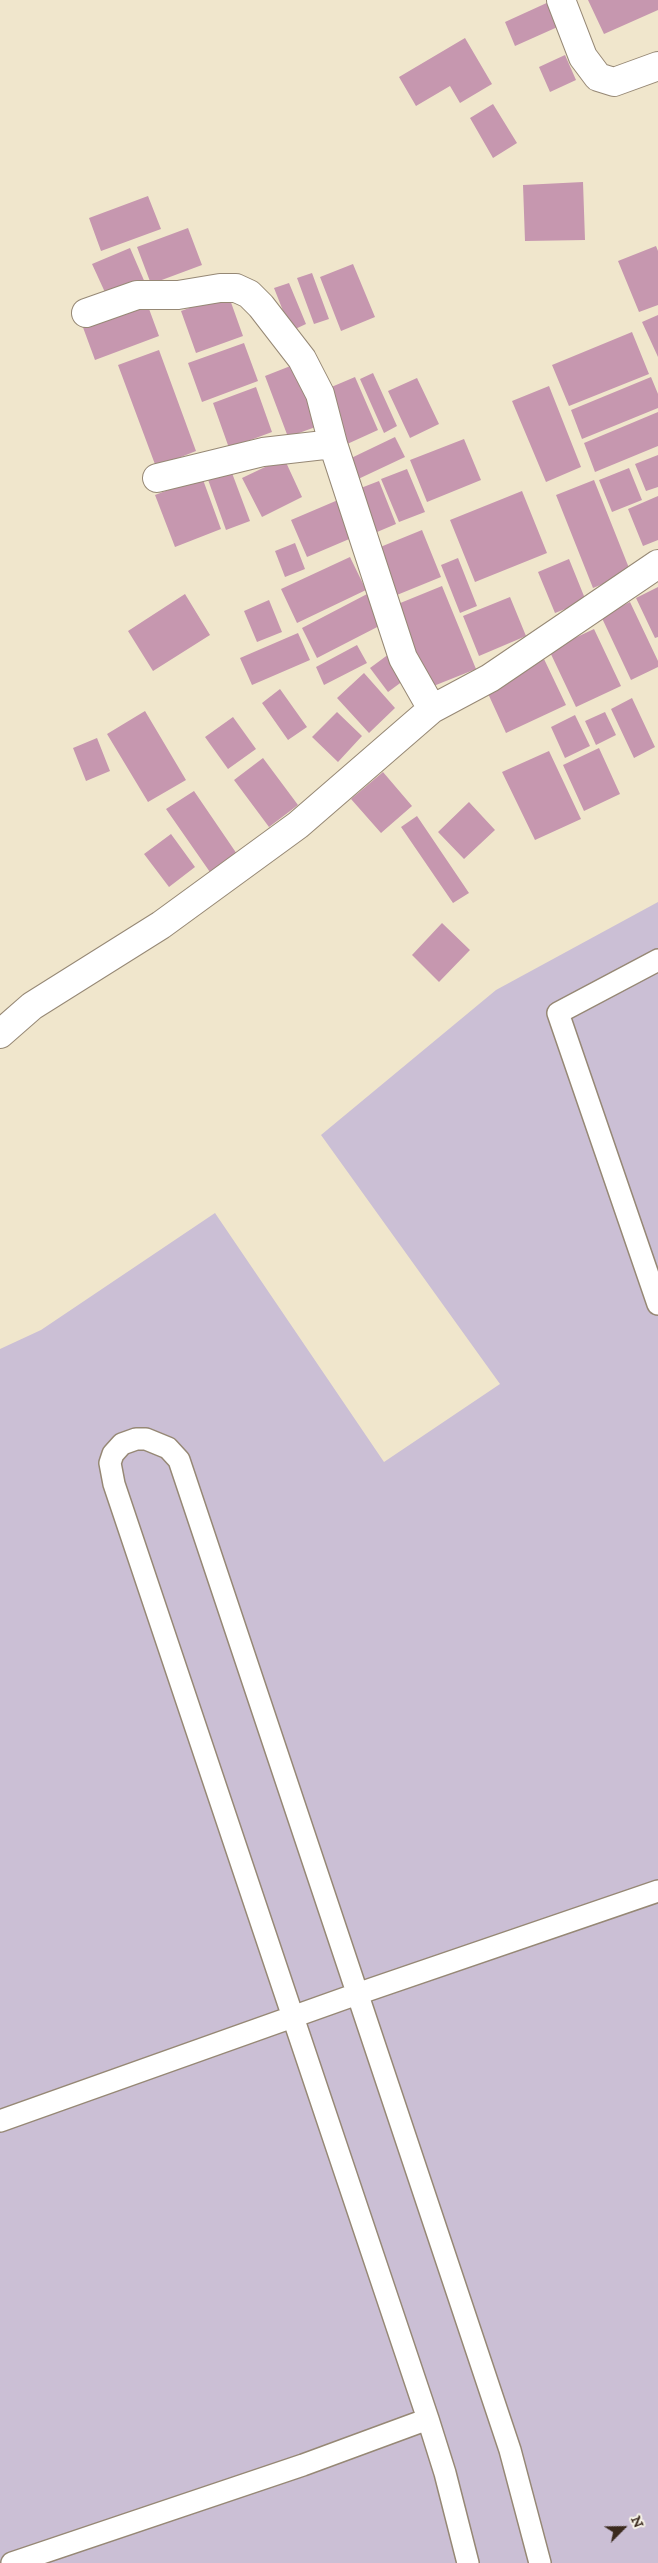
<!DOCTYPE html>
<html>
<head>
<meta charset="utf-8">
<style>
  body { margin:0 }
  #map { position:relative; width:658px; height:2563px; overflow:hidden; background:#f0e6cc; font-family:"IM FELL DW Pica",serif }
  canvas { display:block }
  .north { position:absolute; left:598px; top:2503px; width:50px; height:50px; -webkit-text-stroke:4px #f7f3e8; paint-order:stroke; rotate:67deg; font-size:14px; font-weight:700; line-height:20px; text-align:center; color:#3b2a1e }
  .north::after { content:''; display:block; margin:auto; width:18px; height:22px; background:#3b2a1e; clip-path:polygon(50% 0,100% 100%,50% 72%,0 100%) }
</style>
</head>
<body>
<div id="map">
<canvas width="658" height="2563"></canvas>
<div class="north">N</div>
</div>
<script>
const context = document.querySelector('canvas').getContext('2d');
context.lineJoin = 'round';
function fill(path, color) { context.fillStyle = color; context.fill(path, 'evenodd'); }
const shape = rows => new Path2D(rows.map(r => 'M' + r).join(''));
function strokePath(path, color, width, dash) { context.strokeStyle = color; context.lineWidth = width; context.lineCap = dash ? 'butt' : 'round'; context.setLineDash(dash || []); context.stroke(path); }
fill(shape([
  [658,902,658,2563,0,2563,0,1349,41,1330,215,1213,384,1462,500,1384,321,1135,496,990]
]), '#cbbfd5');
fill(shape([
  [588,0,658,0,658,10,604,34],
  [551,1,562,25,515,46,505,22],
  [465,38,492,84,460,103,450,86,416,106,399,77],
  [565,55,576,80,550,92,539,67],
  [493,104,517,143,493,158,470,118],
  [583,182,585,240,525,241,523,185],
  [148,196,161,229,101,251,89,218],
  [188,228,202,265,151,284,137,247],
  [656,246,658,251,658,305,639,312,618,261],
  [130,248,146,285,109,301,92,264],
  [353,264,375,317,341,331,320,277],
  [312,273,329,319,314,324,297,278],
  [289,283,306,324,291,331,274,288],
  [228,294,243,336,196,353,181,311],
  [145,298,159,336,95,360,81,322],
  [658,315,658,357,642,322],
  [632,332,649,374,569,406,552,365],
  [244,343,258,381,202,402,188,363],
  [159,350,196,451,156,467,118,365],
  [298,363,321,425,288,437,265,376],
  [373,373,397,426,384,433,360,379],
  [355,377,378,430,345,445,322,391],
  [651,377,658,394,658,408,582,439,571,410],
  [417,378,439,424,410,438,388,391],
  [549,386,581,467,546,482,512,401],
  [256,387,272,432,229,448,213,403],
  [658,412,658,446,595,472,584,443],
  [395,437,405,457,354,481,345,461],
  [464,439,481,480,427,502,410,460],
  [658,455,658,487,646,491,635,464],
  [284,458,302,497,262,517,242,478],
  [229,465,250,521,226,530,206,474],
  [629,468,642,500,612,512,599,480],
  [407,469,425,512,399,522,381,479],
  [202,477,221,529,175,547,155,495],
  [594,480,631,573,593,588,556,495],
  [379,481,396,524,370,535,353,491],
  [522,491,547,553,475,582,450,520],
  [658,496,658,540,643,546,628,509],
  [338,500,354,537,307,557,291,520],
  [422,530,441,577,392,597,373,550],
  [295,543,305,569,285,577,275,551],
  [350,557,366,590,297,623,281,589],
  [458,558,477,606,460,613,441,565],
  [569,559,586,601,555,613,538,572],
  [442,586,476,669,426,689,393,606],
  [658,587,658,637,655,638,636,598],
  [369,593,385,623,317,658,302,628],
  [185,594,210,635,153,671,128,631],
  [510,597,526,636,479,656,463,616],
  [269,600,282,632,257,642,244,611],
  [630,602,658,661,658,667,631,680,601,616],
  [594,629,621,686,576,707,549,650],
  [298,633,310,660,252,685,240,658],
  [357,645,367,663,324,685,316,667],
  [389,654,407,678,388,692,370,668],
  [544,659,566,705,506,733,485,687],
  [364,673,395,708,369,733,337,698],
  [280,689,307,727,288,740,262,703],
  [632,698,655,747,634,758,611,709],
  [145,711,186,780,148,802,107,734],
  [337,712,362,736,338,762,312,737],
  [605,712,616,735,596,745,585,721],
  [575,715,590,746,565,758,551,727],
  [233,717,256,749,228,769,205,737],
  [97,738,110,771,86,781,73,748],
  [599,748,620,794,584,811,563,765],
  [549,751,581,819,535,840,502,772],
  [263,758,298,805,269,827,234,780],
  [383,772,412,806,381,833,351,799],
  [194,791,239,857,212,875,166,809],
  [469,802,495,830,464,859,438,832],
  [417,816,469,893,453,903,401,827],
  [171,834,195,867,169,887,144,854],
  [442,923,470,950,439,982,412,955]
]), '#c697af');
const lane = shape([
  [658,960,558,1013,658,1304],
  [0,2121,357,1994,658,1891],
  [12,2563,303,2465,428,2419],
  [468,2563,445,2473,428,2419,114,1484,110,1463,113,1454,122,1444,136,1439,146,1439,168,1448,179,1460,510,2450,540,2563]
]);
const street = shape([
  [561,0,583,57,598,77,614,82,658,66],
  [86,313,137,295,178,295,220,288,236,288,249,294,261,306,302,359,320,394,333,444,403,658,432,709],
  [157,478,263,452,333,444],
  [0,1034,32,1006,161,925,298,825,432,709,490,678,658,564]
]);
strokePath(lane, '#968875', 24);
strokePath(street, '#968875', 30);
strokePath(lane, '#fff', 21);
strokePath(street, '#fff', 28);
</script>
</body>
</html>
